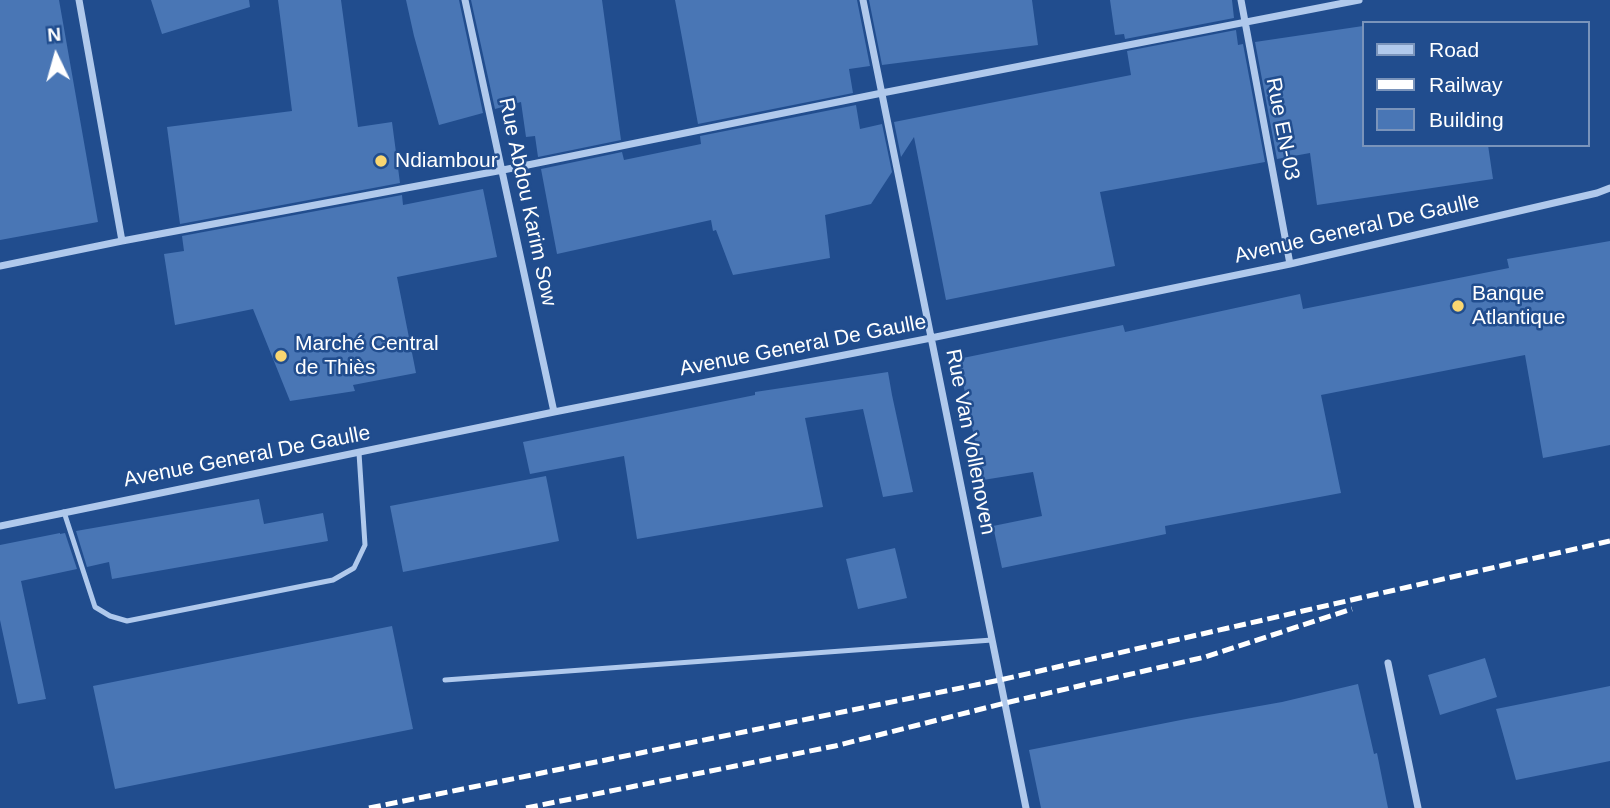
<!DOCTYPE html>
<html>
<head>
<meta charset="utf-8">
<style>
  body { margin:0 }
  #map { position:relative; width:1610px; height:808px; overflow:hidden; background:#214d8e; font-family:Helvetica,sans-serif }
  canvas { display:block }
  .legend { position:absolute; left:1362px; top:21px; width:228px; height:126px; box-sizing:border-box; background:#214d8e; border:2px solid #7a94bb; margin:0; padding:9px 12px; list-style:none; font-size:21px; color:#fff }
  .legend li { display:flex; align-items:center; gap:14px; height:35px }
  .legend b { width:35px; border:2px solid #7a94bb }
  .north { position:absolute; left:21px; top:21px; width:70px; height:70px; -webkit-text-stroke:5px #214d8e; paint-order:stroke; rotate:355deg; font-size:19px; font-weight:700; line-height:28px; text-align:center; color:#fff }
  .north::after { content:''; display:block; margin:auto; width:24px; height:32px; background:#fff; clip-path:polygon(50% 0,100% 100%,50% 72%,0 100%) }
</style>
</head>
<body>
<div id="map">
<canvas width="1610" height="808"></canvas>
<ul class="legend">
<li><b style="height:9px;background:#b0c9ec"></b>Road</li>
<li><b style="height:9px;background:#fff"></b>Railway</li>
<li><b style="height:19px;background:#4976b5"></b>Building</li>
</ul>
<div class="north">N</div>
</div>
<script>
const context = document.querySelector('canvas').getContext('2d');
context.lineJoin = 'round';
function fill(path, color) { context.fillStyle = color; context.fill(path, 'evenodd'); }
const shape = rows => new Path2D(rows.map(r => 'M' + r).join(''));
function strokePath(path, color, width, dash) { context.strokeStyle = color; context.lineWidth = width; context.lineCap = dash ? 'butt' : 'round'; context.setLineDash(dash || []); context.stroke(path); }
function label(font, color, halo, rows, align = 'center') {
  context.font = font + ' Helvetica,sans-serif'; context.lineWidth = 5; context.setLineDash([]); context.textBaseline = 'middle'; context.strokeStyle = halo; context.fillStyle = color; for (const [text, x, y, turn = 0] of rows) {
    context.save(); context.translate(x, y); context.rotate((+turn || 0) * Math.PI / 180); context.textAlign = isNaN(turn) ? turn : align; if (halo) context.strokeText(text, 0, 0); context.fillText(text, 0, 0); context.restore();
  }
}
fill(shape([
  [0,0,59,0,98,222,0,240],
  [151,0,249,0,250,7,162,34],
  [278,0,341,0,358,127,392,122,400,183,180,224,167,127,292,111],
  [406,0,459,0,483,113,439,125,414,36],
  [471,0,602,0,621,140,538,157,535,136,526,137,521,102,495,109],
  [675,0,857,0,870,66,849,69,853,93,698,124],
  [869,0,1032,0,1038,45,882,65],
  [1110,0,1232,0,1234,18,1125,39,1124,34,1115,35],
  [1363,26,1363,145,1488,145,1493,179,1317,205,1310,153,1277,159,1255,42],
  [1236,30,1238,45,1243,44,1265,162,1100,192,1115,266,946,300,914,137,901,157,894,122,1131,75,1127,51],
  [856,105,860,129,882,124,892,172,871,204,825,215,830,258,733,275,716,230,713,231,711,220,557,254,541,169,622,152,624,160,701,144,700,136],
  [483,189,497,257,397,277,416,373,353,385,355,391,290,401,253,309,175,325,164,254,184,251,182,236,402,195,403,205],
  [1610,241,1610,445,1543,458,1525,355,1321,395,1341,493,1165,526,1166,534,1002,568,993,526,1042,516,1033,472,983,480,958,359,1123,325,1125,332,1300,294,1303,309,1509,268,1507,259],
  [888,372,892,395,913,492,883,497,863,409,805,418,823,507,637,539,624,456,530,474,523,442,755,395,755,392],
  [546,476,559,541,403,572,390,506],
  [259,499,264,524,323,513,328,541,112,579,109,562,87,567,76,531],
  [60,533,60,534,65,533,77,569,21,581,46,699,18,704,0,620,0,545],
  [895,548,907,598,858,609,846,559],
  [392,626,413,729,115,789,93,686],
  [1485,658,1497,697,1440,715,1428,675],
  [1358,684,1374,754,1377,753,1388,808,1041,808,1029,750,1186,719,1282,702],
  [1610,686,1610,761,1516,780,1496,709]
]), '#4976b5');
strokePath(shape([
  [64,512,95,607,110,616,127,621,333,580,354,568,365,545,359,453],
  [445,680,992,640]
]), '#b0c9ec', 5);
strokePath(shape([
  [79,0,122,241],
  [465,0,554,412],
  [863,0,1026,808],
  [1241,0,1290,264],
  [0,266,122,241,503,170,882,93,1359,0],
  [0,526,554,412,931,338,1290,264,1597,193,1610,188],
  [1388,663,1418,808]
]), '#b0c9ec', 7);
strokePath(shape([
  [369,808,1000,680,1610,541],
  [526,808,835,746,1005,703,1205,657,1352,609]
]), '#fff', 5, [12, 5]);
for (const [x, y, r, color] of [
  [381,161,7,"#f9d671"],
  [1458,306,7,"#f9d671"],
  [281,356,7,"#f9d671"]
]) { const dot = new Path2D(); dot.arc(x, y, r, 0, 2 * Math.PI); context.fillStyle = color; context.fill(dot); strokePath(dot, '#214d8e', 2.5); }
label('21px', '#fff', '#214d8e', [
  ["Rue EN-03",1282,129,79],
  ["Rue Abdou Karim Sow",527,202,78],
  ["Avenue General De Gaulle",1357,229,-13],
  ["Avenue General De Gaulle",803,346,-11],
  ["Rue Van Vollenoven",970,442,79],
  ["Avenue General De Gaulle",247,457,-11]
]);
label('21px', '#fff', '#214d8e', [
  ["Ndiambour",395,161],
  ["Banque",1472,294],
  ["Atlantique",1472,318],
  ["Marché Central",295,344],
  ["de Thiès",295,368]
], 'left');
</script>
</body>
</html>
